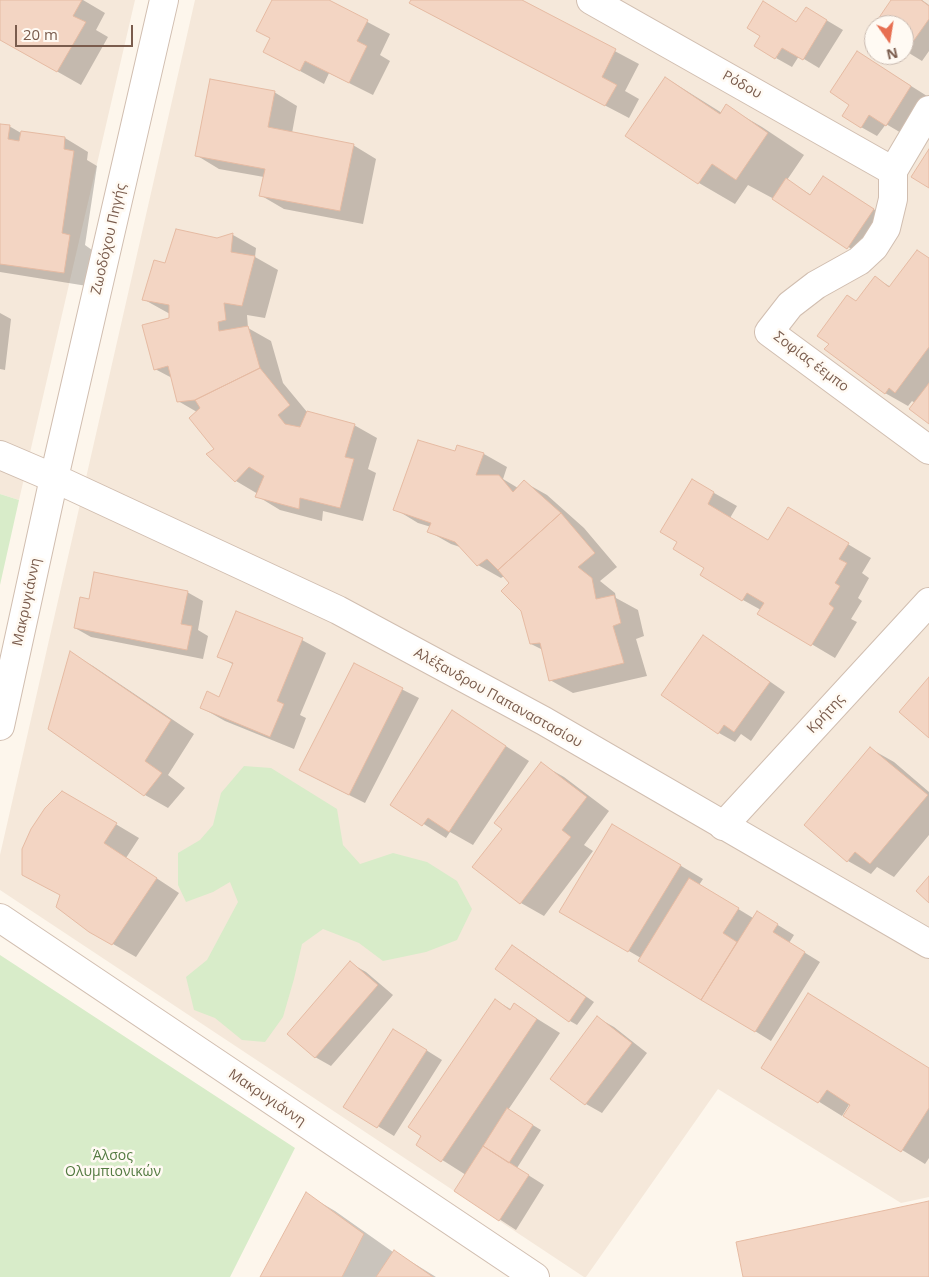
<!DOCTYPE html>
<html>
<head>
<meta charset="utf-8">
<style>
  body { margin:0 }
  #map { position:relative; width:929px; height:1277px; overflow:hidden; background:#fdf6ec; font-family:"Open Sans",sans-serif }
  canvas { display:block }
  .north { position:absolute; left:864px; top:15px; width:50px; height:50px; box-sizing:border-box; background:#fffaf3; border:1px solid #cabbb1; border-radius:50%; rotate:167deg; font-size:14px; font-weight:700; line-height:20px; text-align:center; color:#7a5c4d }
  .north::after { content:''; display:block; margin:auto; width:18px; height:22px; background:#e76f51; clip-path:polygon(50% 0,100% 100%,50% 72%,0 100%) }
  .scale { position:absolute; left:15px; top:25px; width:118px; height:22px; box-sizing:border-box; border:2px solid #7a5c4d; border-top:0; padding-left:6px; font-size:15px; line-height:18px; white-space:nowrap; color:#7a5c4d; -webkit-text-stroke:4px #fffaf3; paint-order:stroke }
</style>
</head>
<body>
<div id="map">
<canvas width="929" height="1277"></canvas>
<div class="north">N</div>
<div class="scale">20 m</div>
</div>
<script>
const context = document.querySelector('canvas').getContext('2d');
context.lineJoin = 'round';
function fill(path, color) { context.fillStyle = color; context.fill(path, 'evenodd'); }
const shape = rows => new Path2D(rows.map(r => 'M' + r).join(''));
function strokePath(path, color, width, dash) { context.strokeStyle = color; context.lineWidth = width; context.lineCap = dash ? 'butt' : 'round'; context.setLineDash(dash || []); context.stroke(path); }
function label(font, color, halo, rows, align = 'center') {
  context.font = font + ' "Open Sans",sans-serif'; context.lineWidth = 5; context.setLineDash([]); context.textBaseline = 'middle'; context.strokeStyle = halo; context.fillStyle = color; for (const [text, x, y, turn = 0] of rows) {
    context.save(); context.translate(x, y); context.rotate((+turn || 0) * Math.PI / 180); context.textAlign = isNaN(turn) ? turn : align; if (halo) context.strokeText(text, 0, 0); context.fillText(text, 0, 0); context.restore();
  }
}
fill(shape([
  [0,0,135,0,19,500,0,494],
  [195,0,929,0,929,1197,901,1203,718,1089,586,1277,584,1277,0,890,0,855],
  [874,25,904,25,904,55,874,55]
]), '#f5e8da');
fill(shape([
  [0,494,19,500,0,585],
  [244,766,271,768,337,809,343,845,360,864,393,853,427,862,457,881,472,909,457,940,426,952,383,961,359,943,323,929,302,944,294,979,283,1017,265,1042,242,1040,215,1018,194,1010,186,977,207,960,238,902,230,882,213,892,186,902,178,885,178,853,200,840,213,825,221,793],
  [0,955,295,1148,230,1277,0,1277]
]), '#d8ecc9');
fill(shape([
  [0,0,83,0,105,13,96,30,108,37,81,85,0,39],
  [274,0,326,0,390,34,380,55,390,61,373,95,329,73,324,84,265,52,271,39],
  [413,0,519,0,639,64,625,91,639,99,629,118,434,16],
  [893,0,922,0,929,5,929,51,922,61,904,50,904,25,876,25],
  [806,8,843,30,819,68,799,56,792,67,776,58],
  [873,62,927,96,903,134,886,124,877,136,861,127],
  [666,78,722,113,726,106,762,127,804,155,787,180,811,195,823,177,889,219,864,257,774,199,748,185,735,204,699,183,627,135],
  [274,92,297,106,292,133,353,145,376,159,363,224,284,209,260,195,264,177,219,169,196,155],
  [0,125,9,126,21,133,22,132,65,138,88,152,87,160,97,166,85,245,92,250,87,286,0,272],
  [233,235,256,248,255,257,278,270,265,318,247,315,248,328,271,341,283,383,307,412,354,425,377,438,368,469,376,473,363,521,323,511,322,521,280,510,257,496,258,494,236,481,216,450,197,412,178,401,172,378,155,369,171,319,170,314,143,299,166,264,217,239],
  [918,251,929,258,929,422,915,403,912,401,908,406,885,393,830,344,848,296,857,302,875,278,891,287],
  [0,313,11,319,5,370,0,369],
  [455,453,484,454,507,467,503,479,518,488,524,482,547,495,584,528,617,567,600,581,615,593,616,598,638,610,644,636,636,639,647,676,573,693,550,680,543,650,531,644,522,610,511,583,504,576,501,578,478,565,463,548,451,544,428,531,431,527,418,523,395,509],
  [693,481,737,506,730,518,769,541,811,522,871,558,862,573,869,578,858,598,862,601,851,619,857,622,835,658,759,613,761,610,743,600,678,542],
  [187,592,203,601,198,630,208,636,203,659,91,637,75,628,90,600],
  [237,613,302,640,326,653,300,715,306,718,294,749,225,721,202,708,220,698,234,665,219,656],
  [719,646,785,692,751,741,741,734,735,742,719,733],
  [70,653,93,666,194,734,168,775,185,788,168,808,145,795],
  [354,665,419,698,365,803,317,779],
  [453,712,529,761,473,845,450,832,446,838,392,804],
  [871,749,894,762,929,792,929,835,894,877,877,867,871,874,848,861],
  [541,764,564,777,609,811,584,845,593,851,544,916,521,903],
  [62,792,139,838,126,858,179,893,136,957,90,931,67,897,23,875],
  [636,839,703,879,699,885,753,918,773,922,794,935,789,943,820,962,771,1041,640,960,641,958,561,912],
  [521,951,594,1002,577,1025,570,1021],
  [350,963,366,972,393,995,331,1066,315,1057],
  [809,994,929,1069,929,1158,925,1164,845,1115,852,1105,850,1103,842,1116,763,1067],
  [495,1000,512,1010,515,1005,560,1033,508,1110,541,1130,517,1168,544,1185,516,1230,456,1191,466,1175,417,1144],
  [598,1018,614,1027,647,1053,602,1113,586,1104],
  [410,1040,442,1060,394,1136,345,1106],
  [306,1194,335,1211,393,1252,394,1251,436,1277,262,1277]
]), '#0003');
const building = shape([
  [0,0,82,0,73,16,86,22,57,72,0,40,0,0],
  [272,0,329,0,368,20,357,41,367,46,349,83,305,61,300,71,263,52,270,38,256,31,272,0],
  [411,0,522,0,616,49,602,77,617,85,605,106,409,3,411,0],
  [891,0,921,0,929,6,929,19,905,53,904,52,904,25,874,25,891,0],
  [763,1,796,22,806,7,827,20,803,60,782,48,775,59,754,46,760,36,747,28,763,1],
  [857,51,911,86,886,126,869,115,861,128,842,116,849,105,830,92,857,51],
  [665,77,720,114,726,104,768,133,736,180,712,164,698,184,625,136,665,77],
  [210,79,275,91,268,127,354,144,340,211,259,196,265,169,195,156,210,79],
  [0,124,10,125,8,139,19,141,21,131,65,137,64,149,74,151,62,233,70,235,64,273,0,264,0,124],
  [929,149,929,188,911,177,929,149],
  [823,176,874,209,847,249,772,199,786,178,810,195,823,176],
  [176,229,217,238,233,233,231,252,255,256,242,306,224,303,226,320,218,322,219,331,248,326,260,368,195,400,177,402,168,366,154,370,142,325,169,318,169,305,142,300,154,260,165,263,176,229],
  [917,250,929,258,929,347,895,393,889,388,885,394,824,349,829,344,817,336,847,295,856,301,875,276,889,287,917,250],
  [260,368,290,405,278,415,285,424,300,427,307,411,355,424,345,457,354,459,340,508,300,498,299,509,255,497,264,476,249,467,235,482,206,454,214,449,189,418,200,408,195,400,260,368],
  [929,383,929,424,909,409,929,383],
  [418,440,455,451,457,445,484,453,476,475,499,475,513,492,524,480,561,513,498,570,487,559,477,566,455,542,427,532,431,523,393,510,418,440],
  [692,479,714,492,708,504,768,540,788,507,849,543,839,559,847,563,835,583,840,586,829,604,834,608,811,646,757,614,764,603,747,593,742,601,700,575,704,568,673,549,677,542,660,532,692,479],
  [561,513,595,553,578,567,592,578,596,599,614,595,621,623,613,626,624,663,549,681,540,643,530,644,521,611,501,591,509,583,498,570,561,513],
  [94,572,188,591,181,624,192,626,187,650,74,628,80,597,89,599,94,572],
  [236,611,303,638,277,701,284,704,270,737,200,708,207,691,219,697,233,663,217,657,236,611],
  [703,635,770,682,734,732,724,725,718,734,661,695,703,635],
  [70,651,171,720,145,761,162,773,144,796,48,729,70,651],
  [354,663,403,688,349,795,299,770,354,663],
  [929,677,929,738,899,712,929,677],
  [452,710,506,746,449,832,428,818,422,826,390,805,452,710],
  [870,747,928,795,870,864,855,852,847,862,804,825,870,747],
  [541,762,587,797,562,830,571,837,520,904,472,867,502,829,494,823,541,762],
  [62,791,117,823,104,843,157,878,112,945,89,932,56,907,60,895,22,875,22,849,31,829,45,808,62,791],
  [612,824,681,865,628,952,559,912,612,824],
  [929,876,929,903,916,891,929,876],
  [689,878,739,908,723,933,737,942,701,1000,638,961,689,878],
  [757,911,778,924,773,932,805,952,755,1032,701,1000,757,911],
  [512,945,586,997,569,1022,495,969,512,945],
  [350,961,378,985,315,1058,287,1034,350,961],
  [808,993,929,1068,929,1108,901,1152,843,1116,850,1105,827,1090,818,1103,761,1068,808,993],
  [495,999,510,1010,514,1003,537,1019,441,1162,416,1145,421,1136,408,1127,495,999],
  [597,1016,632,1043,585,1105,550,1079,597,1016],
  [393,1029,427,1050,377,1128,343,1107,393,1029],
  [507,1108,533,1125,509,1163,483,1146,507,1108],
  [483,1146,529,1175,499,1221,454,1191,483,1146],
  [306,1192,364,1234,342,1277,260,1277,306,1192],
  [929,1201,929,1277,743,1277,736,1242,929,1201],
  [394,1250,433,1277,376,1277,394,1250]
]);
fill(building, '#f3d5c3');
strokePath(building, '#e6bba3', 1);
const minor = shape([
  [591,0,893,171],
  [929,110,893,171,893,199,886,228,874,247,859,261,816,285,790,305,769,332,929,450],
  [0,455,54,478],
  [723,826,929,602]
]);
const tertiary = shape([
  [54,478,338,610,544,721,929,944],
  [0,726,54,478,164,0],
  [0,918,535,1277]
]);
strokePath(minor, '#d1beb0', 30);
strokePath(tertiary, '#d1beb0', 30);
strokePath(minor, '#fff', 28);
strokePath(tertiary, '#fff', 28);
label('14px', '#7a5c4d', '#fffaf3', [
  ["Ρόδου",742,85,29],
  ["Ζωοδόχου Πηγής",109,239,-77],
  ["Σοφίας έεμπο",811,362,37],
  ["Μακρυγιάννη",27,602,-78],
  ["Αλέξανδρου Παπαναστασίου",498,698,29],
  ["Κρήτης",826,714,-47],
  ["Μακρυγιάννη",267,1098,34]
]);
label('14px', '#537a41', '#fffaf3', [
  ["Άλσος",113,1156],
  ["Ολυμπιονικών",113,1172]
]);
</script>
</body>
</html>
